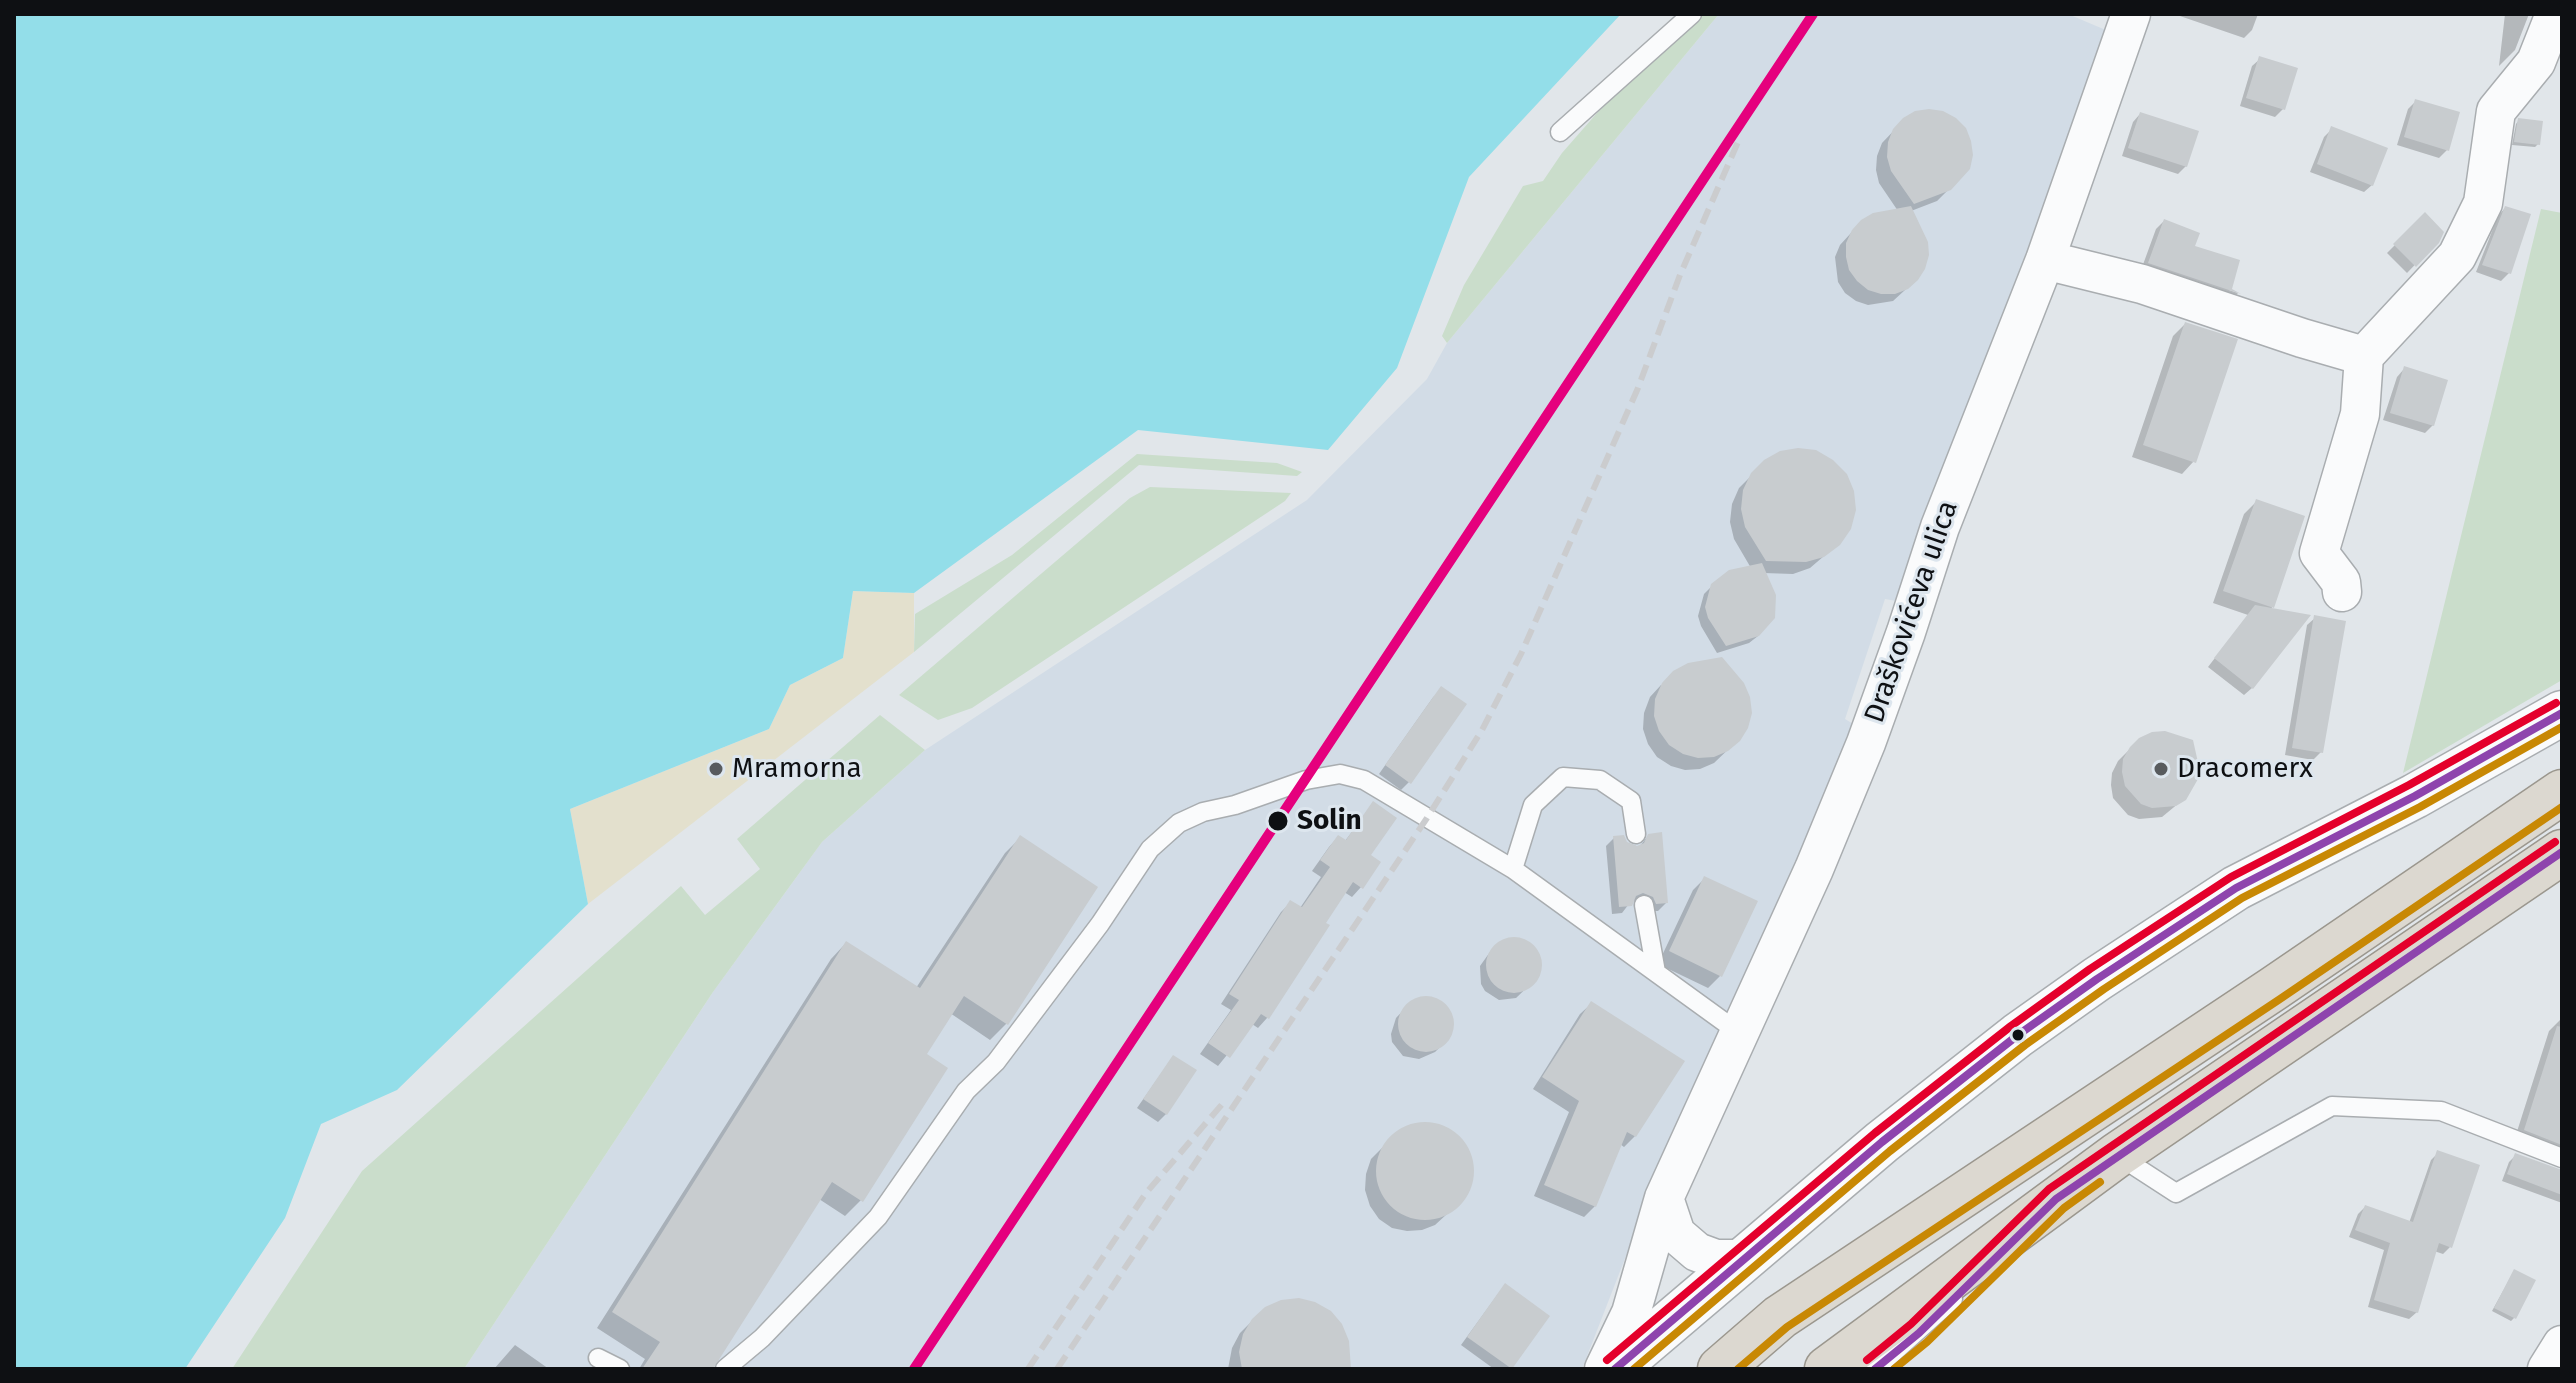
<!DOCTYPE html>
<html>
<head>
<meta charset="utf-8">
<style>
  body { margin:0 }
  #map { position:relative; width:2576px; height:1383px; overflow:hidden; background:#e1e6ea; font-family:"Fira Sans",sans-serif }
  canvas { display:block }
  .frame { position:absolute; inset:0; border:16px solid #0e1013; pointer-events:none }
</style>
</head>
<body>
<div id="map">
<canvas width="2576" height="1383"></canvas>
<div class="frame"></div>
</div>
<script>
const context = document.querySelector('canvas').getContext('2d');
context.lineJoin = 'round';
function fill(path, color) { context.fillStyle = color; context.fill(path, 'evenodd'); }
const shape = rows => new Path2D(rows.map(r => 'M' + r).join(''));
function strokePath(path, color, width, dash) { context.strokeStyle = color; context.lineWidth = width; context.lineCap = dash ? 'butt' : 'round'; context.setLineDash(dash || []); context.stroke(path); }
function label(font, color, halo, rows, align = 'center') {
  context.font = font + ' "Fira Sans",sans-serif'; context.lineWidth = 6; context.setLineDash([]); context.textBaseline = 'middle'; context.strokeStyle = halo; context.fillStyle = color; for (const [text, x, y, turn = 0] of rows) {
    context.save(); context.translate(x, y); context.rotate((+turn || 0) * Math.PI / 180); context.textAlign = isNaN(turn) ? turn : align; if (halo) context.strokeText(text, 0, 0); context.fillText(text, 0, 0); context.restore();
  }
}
fill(shape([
  [1719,14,2068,14,2108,31,1902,602,1885,599,1845,719,1858,727,1645,1207,1582,1369,464,1369,713,992,822,842,925,750,1307,500,1427,379,1447,343]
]), '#d2dce6');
fill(shape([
  [1702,14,1719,14,1447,343,1442,336,1464,285,1523,186,1543,181,1562,153,1597,113,1656,53],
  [2541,209,2562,213,2562,680,2403,773],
  [1137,454,1277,463,1302,472,1297,476,1139,465,914,652,915,614,1012,555],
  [1150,487,1291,493,1285,501,972,708,938,720,899,695,1130,498],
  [880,715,925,750,822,842,713,992,464,1369,232,1369,362,1171,681,886,705,915,760,869,737,839]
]), '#caddcb');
fill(shape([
  [853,591,914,593,914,652,588,904,570,809,769,729,790,685,843,658]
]), '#e3e0cd');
fill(shape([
  [14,14,1621,14,1469,177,1397,368,1328,450,1138,430,914,593,853,591,843,658,790,685,769,729,570,809,588,904,397,1090,321,1124,285,1218,185,1369,14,1369]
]), '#93dee9');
fill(shape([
  [2258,14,2252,30,2244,38,2177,15],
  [2505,14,2529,14,2515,50,2499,66],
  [2260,59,2283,109,2275,117,2240,106,2252,66],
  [2416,101,2447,150,2439,158,2397,145,2408,109],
  [2140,114,2186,166,2178,174,2122,156,2133,122],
  [1904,120,1950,188,1937,201,1911,211,1917,279,1893,301,1868,305,1856,301,1845,293,1838,282,1835,257,1840,245,1862,221,1898,211,1879,183,1876,170,1877,156,1882,143],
  [2519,120,2538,144,2535,147,2512,145,2516,124],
  [2332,129,2372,185,2364,192,2310,172,2324,137],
  [2505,208,2509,273,2501,281,2476,272,2498,216],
  [2425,215,2437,242,2407,273,2387,253],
  [2164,221,2193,247,2238,262,2229,290,2238,293,2232,299,2141,270,2156,229],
  [2185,324,2194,461,2182,474,2132,457,2173,336],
  [2404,369,2433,425,2425,433,2383,420,2397,377],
  [1752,475,1838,544,1810,568,1793,574,1764,573,1758,636,1749,643,1717,653,1701,626,1698,616,1704,594,1712,586,1751,568,1734,539,1730,522,1732,504,1739,488],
  [2256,502,2272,607,2252,688,2244,695,2208,667,2248,615,2213,603,2244,514],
  [2315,618,2321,752,2313,760,2285,755,2307,625],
  [1661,685,1738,740,1714,763,1700,769,1685,770,1671,766,1657,757,1648,744,1643,729,1644,713,1650,697],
  [1434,696,1409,782,1401,790,1379,774],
  [2140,739,2185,798,2162,817,2139,819,2128,815,2113,798,2111,785,2112,773,2118,761],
  [1373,804,1368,856,1361,887,1352,897,1344,892,1323,924,1327,926,1267,1018,1258,1028,1252,1024,1218,1066,1200,1054,1231,1010,1221,1004,1281,912,1291,902,1300,908,1321,877,1312,871,1329,847,1338,837,1345,841],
  [1649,835,1666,903,1658,911,1648,911,1645,904,1632,900,1622,913,1612,914,1606,846,1614,838,1639,847],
  [1020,838,1096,888,1006,1024,990,1040,950,1013,924,1055,861,1200,845,1216,819,1199,710,1369,639,1369,645,1359,597,1328,831,959,846,943,916,988,1005,853],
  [1705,878,1720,976,1708,988,1658,964,1693,890],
  [1506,940,1523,941,1536,952,1540,969,1538,977,1516,998,1499,1000,1485,991,1481,984,1480,966,1490,952],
  [1427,998,1443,1004,1448,1011,1452,1028,1444,1043,1435,1052,1419,1059,1403,1056,1392,1042,1391,1034,1396,1018,1410,1003],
  [1591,1004,1635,1136,1624,1147,1620,1144,1595,1206,1584,1217,1534,1196,1569,1112,1533,1089,1580,1014],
  [2560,1020,2562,1020,2562,1160,2514,1141,2549,1031],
  [1173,1057,1166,1114,1158,1122,1137,1108],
  [1426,1124,1441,1128,1454,1135,1464,1146,1470,1160,1471,1175,1468,1189,1460,1202,1435,1225,1422,1230,1407,1231,1392,1228,1379,1219,1370,1206,1365,1190,1366,1174,1371,1159,1396,1134,1410,1127],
  [2438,1153,2450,1247,2443,1254,2434,1251,2417,1312,2409,1319,2368,1307,2384,1250,2349,1237,2358,1214,2365,1207,2409,1223,2431,1160],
  [2516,1155,2562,1172,2562,1203,2502,1181,2509,1162],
  [2514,1271,2514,1318,2511,1321,2492,1311],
  [1498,1294,1547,1316,1509,1369,1494,1369,1461,1345],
  [1253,1320,1345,1369,1228,1369,1232,1348,1240,1333],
  [515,1345,549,1369,494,1369]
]), '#0003');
fill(shape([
  [2259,56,2298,68,2285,110,2246,98],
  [2415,99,2460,112,2449,151,2404,137],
  [1929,109,1943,111,1956,118,1966,128,1971,141,1973,155,1970,169,1951,190,1914,204,1891,171,1887,157,1888,142,1893,129,1903,118,1915,111],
  [2140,112,2199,131,2187,167,2128,148],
  [2518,118,2543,121,2540,145,2514,142],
  [2331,126,2388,148,2373,186,2317,164],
  [1911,206,1928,242,1929,255,1925,269,1918,280,1908,289,1895,294,1881,294,1868,290,1857,281,1849,270,1846,257,1846,243,1852,230,1861,220,1873,213],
  [2505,206,2531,214,2511,274,2482,265],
  [2425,212,2444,232,2439,243,2416,267,2393,244],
  [2164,219,2200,233,2195,246,2240,260,2232,289,2241,294,2148,263],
  [2185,322,2238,339,2196,463,2143,445],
  [2404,366,2448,380,2434,426,2390,413],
  [1798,448,1816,450,1833,460,1847,474,1854,491,1856,510,1851,529,1840,545,1824,557,1806,562,1766,561,1745,527,1741,509,1743,490,1751,473,1764,460,1780,451],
  [2256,499,2305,516,2274,608,2223,591],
  [1762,563,1776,595,1775,618,1759,636,1726,646,1708,618,1705,607,1711,584,1729,570],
  [2255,605,2311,615,2253,689,2214,658],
  [2314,615,2346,621,2323,753,2292,748],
  [1722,657,1744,683,1750,697,1752,713,1748,728,1740,741,1728,751,1714,757,1698,758,1683,754,1669,745,1659,731,1654,716,1655,699,1662,683,1673,671,1688,663],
  [1441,686,1467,704,1411,784,1385,765],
  [2165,731,2193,740,2199,767,2198,779,2186,800,2176,806,2152,808,2141,804,2125,786,2122,772,2123,759,2130,747,2139,738,2152,732],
  [1373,801,1397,818,1371,855,1381,862,1363,889,1353,882,1326,923,1330,925,1269,1019,1261,1014,1230,1058,1208,1043,1239,1000,1229,994,1290,900,1302,907,1330,867,1320,860,1338,835,1346,840],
  [1662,832,1668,903,1656,904,1653,897,1643,893,1636,896,1632,906,1619,907,1613,836,1624,835,1627,842,1637,846,1644,843,1648,834],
  [1020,835,1098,887,1008,1025,964,996,927,1054,948,1068,863,1202,832,1182,713,1369,642,1369,660,1342,612,1312,846,941,920,988],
  [1704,876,1758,901,1722,977,1669,951],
  '1486 965a28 28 0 1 1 56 0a28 28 0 1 1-56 0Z',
  '1398 1024a28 28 0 1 1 56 0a28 28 0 1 1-56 0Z',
  [1591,1001,1685,1061,1636,1137,1627,1132,1596,1207,1544,1185,1579,1101,1542,1077],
  [2557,1026,2562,1027,2562,1145,2524,1130],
  [1173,1055,1197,1070,1167,1115,1143,1099],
  '1376 1171a49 49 0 1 1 98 0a49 49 0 1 1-98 0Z',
  [2437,1150,2480,1165,2452,1248,2439,1243,2418,1313,2374,1300,2390,1243,2355,1230,2365,1205,2413,1222],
  [2515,1153,2562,1170,2562,1195,2507,1174],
  [2514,1269,2536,1280,2516,1319,2494,1308],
  [1505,1283,1550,1316,1512,1369,1467,1337],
  [1299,1298,1315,1302,1331,1311,1342,1324,1349,1341,1351,1369,1242,1369,1239,1352,1243,1334,1252,1319,1265,1307,1281,1300]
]), '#c8cccf');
const service = shape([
  [1560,132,1692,14],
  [1513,869,1533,805,1563,777,1600,780,1631,801,1636,834],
  [1644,905,1656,972],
  [2119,1156,2176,1193,2332,1106,2441,1111,2562,1158],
  [598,1358,620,1369],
  [725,1369,762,1338,878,1217,966,1091,996,1062,1100,924,1150,849,1179,823,1203,812,1235,805,1306,780,1340,774,1364,780,1513,869,1738,1032],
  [1875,1369,1953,1299]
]);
const minor = shape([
  [2045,260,2142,284,2302,338,2364,356,2457,256,2483,203,2496,111,2536,62,2555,14],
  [2342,592,2341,582,2319,553,2360,414,2364,356],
  [1664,1198,1676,1234,1697,1252,1716,1259,1743,1259],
  [1604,1369,1631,1313,1664,1198,1814,869,1866,743,1906,632,1940,527,2045,260,2131,14],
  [2547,1369,2562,1345]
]);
const secondary = shape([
  [1615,1369,1882,1142,2018,1035,2097,979,2236,888,2415,796,2562,713]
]);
const trunk = shape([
  [1720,1369,1780,1317,2273,989,2562,792],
  [1827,1369,2117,1155,2562,852]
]);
strokePath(service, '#a9adb0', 21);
strokePath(minor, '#a9adb0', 41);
strokePath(secondary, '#a9adb0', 47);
strokePath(trunk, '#9b978e', 47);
strokePath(service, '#fafbfc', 18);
strokePath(minor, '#fafbfc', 38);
strokePath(secondary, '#fafbfc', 44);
strokePath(trunk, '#dcd8d0', 44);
strokePath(shape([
  [1028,1369,1146,1193,1224,1102],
  [1057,1369,1427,818,1482,730,1521,654,1638,388,1680,275,1738,142]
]), '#cbccce', 6, [16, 8]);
strokePath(shape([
  [1615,1369,1882,1142,2018,1035,2097,979,2236,888,2415,796,2562,713],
  [1875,1369,1919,1333,2056,1199,2562,852]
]), '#8e44ad', 8);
strokePath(shape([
  [1634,1369,1890,1151,2025,1045,2104,989,2242,898,2420,807,2562,727],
  [1738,1369,1787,1327,2280,999,2562,807],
  [1894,1369,1927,1342,2064,1208,2100,1182]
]), '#c88804', 8);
strokePath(shape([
  [1607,1360,1875,1133,2011,1026,2090,969,2231,877,2409,785,2556,703],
  [1867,1360,1911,1324,2049,1189,2555,842]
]), '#e4002b', 8);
strokePath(shape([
  [914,1369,1813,14]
]), '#e5007d', 10);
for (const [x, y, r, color] of [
  [716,769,8,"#585b5e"],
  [2161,769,8,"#585b5e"],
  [1278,821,11,"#0e1013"],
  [2018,1035,7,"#0e1013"]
]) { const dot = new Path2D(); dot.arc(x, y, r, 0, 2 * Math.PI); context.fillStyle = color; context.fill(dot); strokePath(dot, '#dde6ee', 3); }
label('28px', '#0e1013', '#dde6ee', [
  ["Draškovićeva ulica",1912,612,-71]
]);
label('28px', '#0e1013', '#dde6ee', [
  ["Mramorna",732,769],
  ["Dracomerx",2177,769]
], 'left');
label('bold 28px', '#0e1013', '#dde6ee', [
  ["Solin",1297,821]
], 'left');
</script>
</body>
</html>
